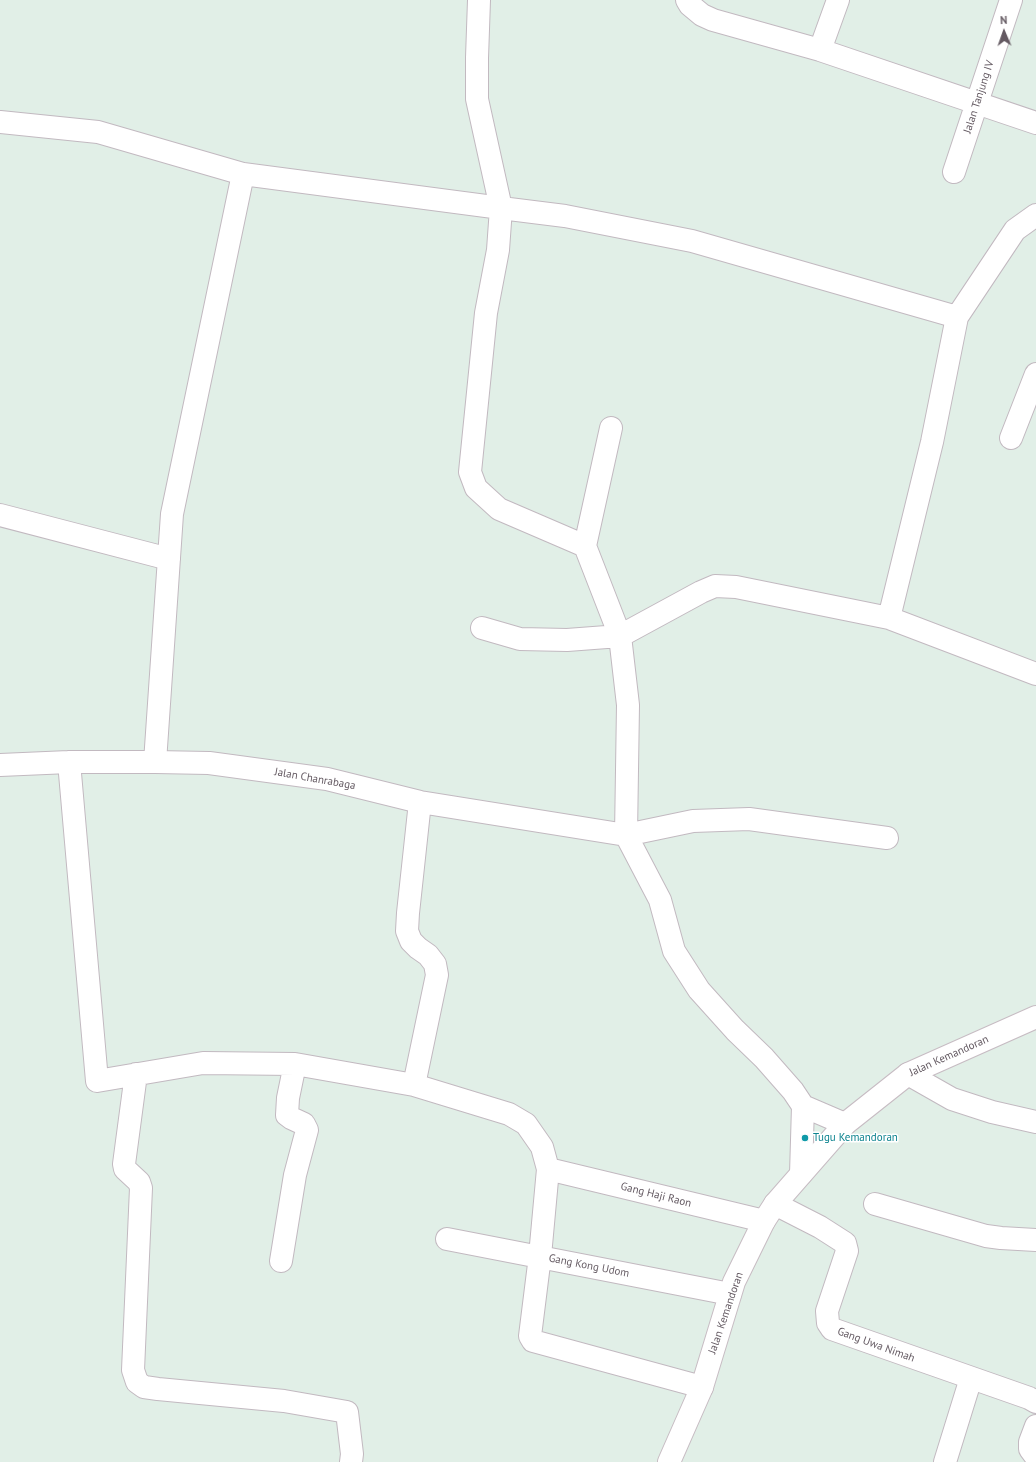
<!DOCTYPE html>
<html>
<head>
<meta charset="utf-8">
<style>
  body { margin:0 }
  #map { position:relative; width:1036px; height:1462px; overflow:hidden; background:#e1efe7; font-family:"PT Sans",sans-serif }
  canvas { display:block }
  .north { position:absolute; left:984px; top:12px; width:40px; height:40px; -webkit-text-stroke:3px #fff; paint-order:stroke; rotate:358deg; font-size:11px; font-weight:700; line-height:16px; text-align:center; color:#645a62 }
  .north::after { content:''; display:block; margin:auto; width:14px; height:18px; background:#645a62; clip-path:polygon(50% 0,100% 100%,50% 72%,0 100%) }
</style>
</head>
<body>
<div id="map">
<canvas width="1036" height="1462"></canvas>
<div class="north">N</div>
</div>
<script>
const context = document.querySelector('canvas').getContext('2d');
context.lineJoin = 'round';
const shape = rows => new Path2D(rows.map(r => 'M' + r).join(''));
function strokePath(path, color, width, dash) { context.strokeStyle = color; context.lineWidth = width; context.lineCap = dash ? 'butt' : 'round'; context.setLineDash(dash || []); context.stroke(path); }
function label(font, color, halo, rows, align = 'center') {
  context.font = font + ' "PT Sans",sans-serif'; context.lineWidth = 3; context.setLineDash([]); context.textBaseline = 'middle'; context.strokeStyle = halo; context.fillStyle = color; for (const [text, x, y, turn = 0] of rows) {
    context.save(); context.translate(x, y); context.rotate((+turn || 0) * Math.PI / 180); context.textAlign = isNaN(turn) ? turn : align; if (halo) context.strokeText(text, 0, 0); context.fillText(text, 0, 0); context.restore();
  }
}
const street = shape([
  [479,0,477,58,477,99,501,208,565,216,692,241,957,317],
  [687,0,690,5,702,15,713,20,820,50,1036,123],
  [820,50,838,0],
  [0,122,98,132,243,174,501,208,498,250,486,313,470,472,476,488,499,509,585,546,620,636,628,705,626,835,660,900,674,951,699,990,735,1030,764,1058,793,1091,803,1106,845,1124],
  [954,172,1011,0],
  [1011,438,1036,374],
  [0,515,169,559],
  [585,546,611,428],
  [889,618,932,442,957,317,1015,230,1036,215],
  [482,628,520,639,567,640,620,636,701,592,715,586,736,587,889,618,1036,674],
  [69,762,97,1081,203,1063,295,1064,414,1085,509,1114,526,1124,542,1147,548,1169,540,1256,530,1336,533,1341,702,1387],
  [155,762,172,514,243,174],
  [0,765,69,762,155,762,209,763,327,779,420,802,626,835,693,821,749,819,887,838],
  [136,1074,124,1164,125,1169,139,1182,141,1188,133,1370,137,1382,144,1387,158,1389,284,1401,347,1412,352,1454,351,1462],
  [908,1074,952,1099,992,1112,1036,1122],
  [414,1085,437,975,435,964,428,955,418,948,411,941,407,931,408,913,420,802],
  [548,1169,764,1221],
  [801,1174,803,1106],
  [775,1204,820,1227,845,1243,847,1251,827,1311,828,1323,832,1329,1029,1398,1036,1402],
  [875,1204,986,1236,1001,1238,1036,1240],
  [447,1239,730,1294],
  [281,1261,295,1175,307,1130,304,1124,291,1118,287,1115,288,1098,295,1064],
  [1036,1426,1030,1442,1030,1449,1036,1457],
  [945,1462,971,1378]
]);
const secondary = shape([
  [669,1462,702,1387,734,1282,764,1221,775,1204,845,1124,908,1074,1036,1017]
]);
strokePath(street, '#c2b9c0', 24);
strokePath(secondary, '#c7bcc3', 24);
strokePath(street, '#fff', 22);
strokePath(secondary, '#fff', 22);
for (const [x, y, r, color] of [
  [805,1138,4,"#0f9aa8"]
]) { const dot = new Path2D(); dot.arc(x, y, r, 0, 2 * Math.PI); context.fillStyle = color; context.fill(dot); strokePath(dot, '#fff', 1.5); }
label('11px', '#645a62', '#fff', [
  ["Jalan Tanjung IV",979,97,-72],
  ["Jalan Chanrabaga",315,779,10],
  ["Jalan Kemandoran",949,1056,-24],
  ["Gang Haji Raon",656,1195,14],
  ["Gang Kong Udom",589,1266,11],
  ["Jalan Kemandoran",726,1313,-71],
  ["Gang Uwa Nimah",876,1345,20]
]);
label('11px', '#0d838f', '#fff', [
  ["Tugu Kemandoran",813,1138]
], 'left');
</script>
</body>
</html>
